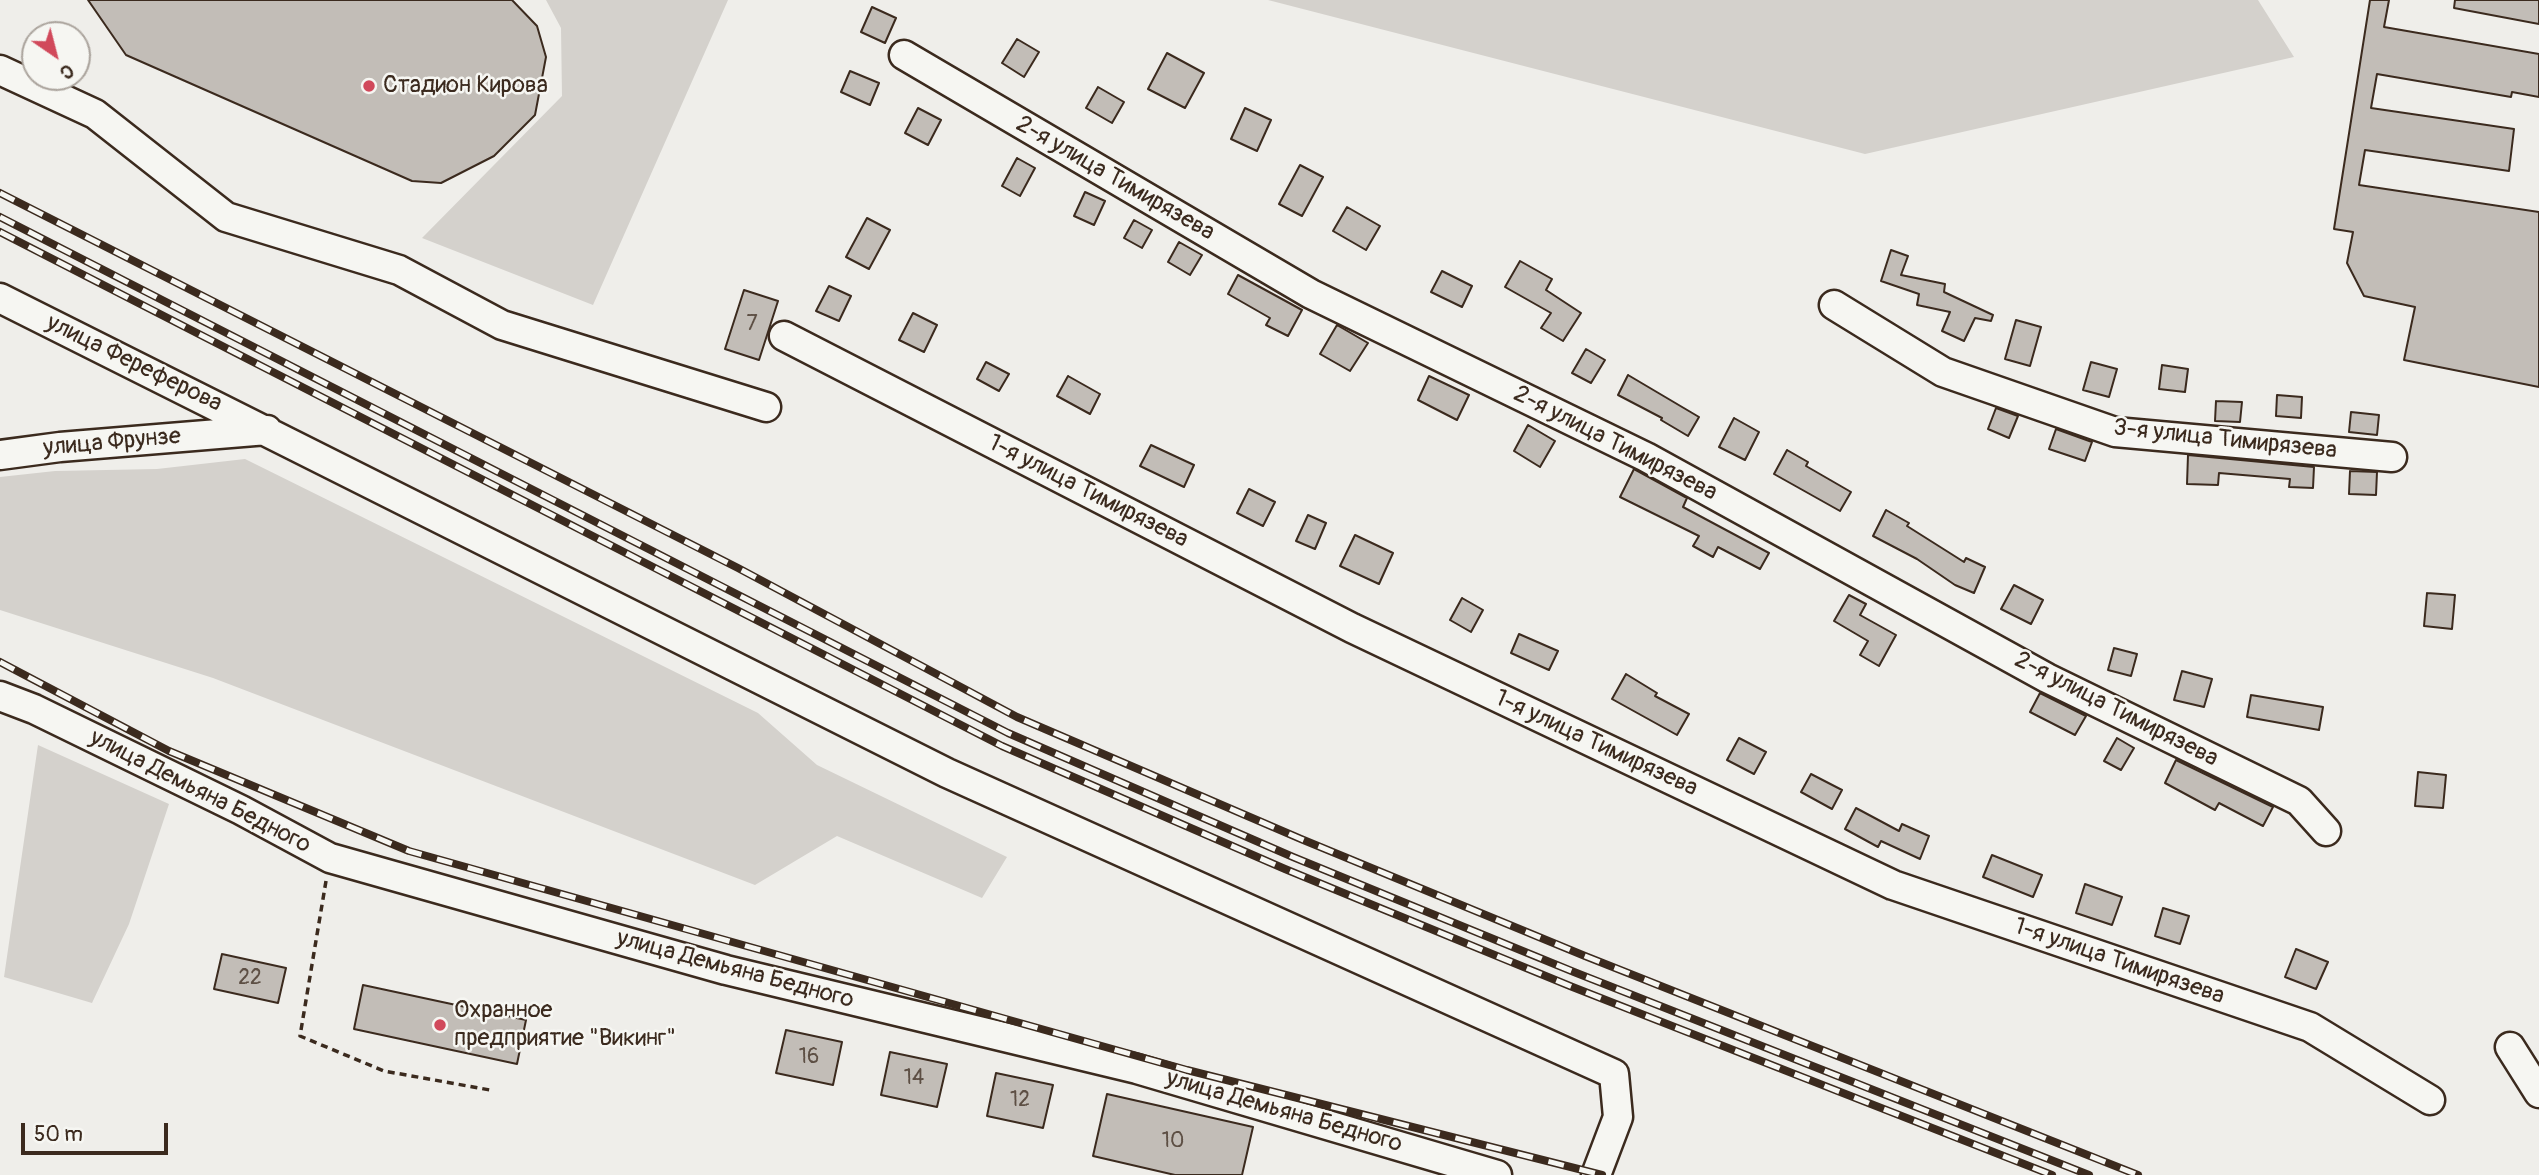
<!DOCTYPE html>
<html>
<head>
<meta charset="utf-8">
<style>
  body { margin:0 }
  #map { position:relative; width:2539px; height:1175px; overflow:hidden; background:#efeeea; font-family:Pangolin,sans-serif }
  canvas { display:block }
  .north { position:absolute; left:21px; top:21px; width:70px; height:70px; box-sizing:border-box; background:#f6f6f2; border:2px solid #aba49d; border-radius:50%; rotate:145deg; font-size:19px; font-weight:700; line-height:28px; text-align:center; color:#3b2a1e }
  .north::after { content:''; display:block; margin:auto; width:24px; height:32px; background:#d1495b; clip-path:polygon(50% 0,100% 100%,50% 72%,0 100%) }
  .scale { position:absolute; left:21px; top:1123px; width:147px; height:32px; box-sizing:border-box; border:4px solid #3b2a1e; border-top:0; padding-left:9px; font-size:21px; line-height:24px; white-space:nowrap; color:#3b2a1e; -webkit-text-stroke:5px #f6f6f2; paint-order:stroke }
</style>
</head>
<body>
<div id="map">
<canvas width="2539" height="1175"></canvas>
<div class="north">С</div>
<div class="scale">50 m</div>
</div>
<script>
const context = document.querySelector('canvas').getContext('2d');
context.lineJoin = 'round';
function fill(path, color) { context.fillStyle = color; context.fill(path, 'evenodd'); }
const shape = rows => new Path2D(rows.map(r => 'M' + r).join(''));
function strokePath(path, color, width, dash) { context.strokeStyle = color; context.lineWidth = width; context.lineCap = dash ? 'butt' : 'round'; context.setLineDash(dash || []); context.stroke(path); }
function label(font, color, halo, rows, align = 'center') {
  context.font = font + ' Pangolin,sans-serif'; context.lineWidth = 5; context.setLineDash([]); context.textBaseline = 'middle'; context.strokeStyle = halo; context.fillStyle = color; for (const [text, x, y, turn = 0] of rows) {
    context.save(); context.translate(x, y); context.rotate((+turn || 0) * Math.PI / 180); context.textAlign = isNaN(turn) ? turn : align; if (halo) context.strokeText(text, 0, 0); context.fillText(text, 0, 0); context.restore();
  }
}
fill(shape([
  [546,0,728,0,593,305,422,238,562,96,561,28],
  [1268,0,2258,0,2294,57,1865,154],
  [245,459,758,713,817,765,1007,857,982,898,837,836,755,885,213,678,0,610,0,477,55,471,157,469],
  [38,745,169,804,129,924,92,1003,4,977]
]), '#d4d1cc');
const building = shape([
  [88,0,512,0,537,26,546,57,535,115,494,156,441,183,412,181,126,55,88,0],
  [2370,0,2389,0,2384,27,2539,54,2539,97,2512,92,2511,97,2377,74,2371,108,2514,129,2509,171,2365,150,2359,185,2539,212,2539,387,2404,360,2415,307,2364,296,2347,263,2353,232,2334,229,2370,0],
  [2455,0,2539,0,2539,24,2454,8,2455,0],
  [872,7,896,18,885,43,861,32,872,7],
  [1017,39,1039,52,1024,77,1002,63,1017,39],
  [1167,53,1204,73,1185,108,1148,89,1167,53],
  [850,71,879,83,870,105,841,92,850,71],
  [1098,87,1124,102,1112,123,1086,108,1098,87],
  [918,108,941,120,928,145,905,133,918,108],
  [1245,108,1271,120,1257,151,1231,139,1245,108],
  [1017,158,1035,168,1020,196,1002,186,1017,158],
  [1300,165,1323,177,1302,216,1279,204,1300,165],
  [1085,192,1105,201,1094,225,1074,216,1085,192],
  [1347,207,1380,226,1366,250,1333,231,1347,207],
  [867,218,890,230,869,269,846,257,867,218],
  [1134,220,1152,230,1142,248,1124,238,1134,220],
  [1179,242,1202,255,1190,275,1168,262,1179,242],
  [1891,250,1908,256,1901,275,1945,284,1944,292,1993,315,1991,321,1975,318,1964,341,1942,331,1950,312,1917,305,1919,294,1881,281,1891,250],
  [1520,261,1552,279,1546,290,1581,313,1563,341,1541,328,1551,313,1505,287,1520,261],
  [1442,271,1472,286,1462,307,1431,292,1442,271],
  [1238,275,1302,310,1288,336,1266,325,1270,318,1228,294,1238,275],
  [829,286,851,296,839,321,816,311,829,286],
  [744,290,778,301,759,360,725,349,744,290],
  [913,313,937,325,924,352,899,340,913,313],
  [2016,320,2041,327,2030,366,2005,359,2016,320],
  [1337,325,1368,343,1350,371,1320,354,1337,325],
  [1586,349,1605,360,1591,383,1572,373,1586,349],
  [986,362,1009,374,999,391,977,379,986,362],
  [2091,362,2117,369,2109,397,2083,390,2091,362],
  [2162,365,2188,369,2185,392,2159,389,2162,365],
  [1628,375,1699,417,1688,436,1661,420,1662,418,1618,395,1628,375],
  [1068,376,1100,394,1090,414,1057,396,1068,376],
  [1429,376,1469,395,1457,420,1418,400,1429,376],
  [2277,395,2302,397,2301,418,2276,416,2277,395],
  [2216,401,2242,402,2240,422,2215,421,2216,401],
  [1996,408,2018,416,2009,438,1988,429,1996,408],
  [2351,412,2379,415,2377,435,2349,432,2351,412],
  [1734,418,1759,432,1745,460,1719,447,1734,418],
  [1528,425,1555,441,1540,467,1514,451,1528,425],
  [2056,429,2092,442,2085,461,2049,449,2056,429],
  [1151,445,1194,465,1184,487,1140,466,1151,445],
  [1787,450,1808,462,1806,466,1851,492,1840,511,1774,474,1787,450],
  [2188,455,2314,467,2313,488,2289,487,2290,479,2219,473,2218,485,2187,484,2188,455],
  [1634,469,1687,498,1683,507,1769,553,1760,569,1718,547,1713,557,1693,546,1699,536,1620,497,1634,469],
  [2350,471,2377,472,2376,495,2349,494,2350,471],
  [1249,489,1275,502,1263,526,1237,513,1249,489],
  [1886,510,1909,523,1907,526,1964,562,1966,558,1985,567,1974,593,1955,585,1917,559,1873,536,1886,510],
  [1308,515,1326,523,1315,549,1296,541,1308,515],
  [1355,535,1393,553,1379,584,1340,566,1355,535],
  [2014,585,2043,600,2031,624,2001,609,2014,585],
  [2427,593,2455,595,2452,629,2424,626,2427,593],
  [1849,595,1866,604,1860,615,1896,635,1879,666,1860,655,1868,641,1834,621,1849,595],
  [1462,598,1483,610,1471,632,1450,620,1462,598],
  [1519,634,1558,651,1549,670,1511,653,1519,634],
  [2114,648,2137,654,2131,676,2108,670,2114,648],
  [2182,671,2212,679,2204,707,2174,700,2182,671],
  [1626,674,1657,693,1655,696,1689,714,1677,735,1612,699,1626,674],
  [2040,693,2086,716,2075,735,2030,712,2040,693],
  [2251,695,2323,707,2319,730,2247,717,2251,695],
  [1739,738,1766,752,1754,774,1727,760,1739,738],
  [2117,738,2134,748,2121,770,2104,761,2117,738],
  [2176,760,2273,807,2263,826,2219,803,2215,810,2165,783,2176,760],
  [2418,772,2446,775,2443,808,2415,806,2418,772],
  [1811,774,1842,790,1832,809,1801,792,1811,774],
  [1856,808,1899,831,1902,824,1929,836,1920,859,1881,841,1878,847,1845,829,1856,808],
  [1992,855,2042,875,2033,897,1983,877,1992,855],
  [2085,884,2122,897,2112,925,2076,913,2085,884],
  [2163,908,2189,916,2180,944,2155,936,2163,908],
  [2296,949,2328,962,2316,989,2285,977,2296,949],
  [222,954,286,968,278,1003,214,989,222,954],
  [363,985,526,1020,517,1064,354,1029,363,985],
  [786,1030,842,1042,833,1085,776,1073,786,1030],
  [890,1052,947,1064,937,1107,881,1095,890,1052],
  [996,1073,1053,1085,1043,1128,987,1116,996,1073],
  [1107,1094,1253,1127,1242,1175,1175,1175,1093,1156,1107,1094]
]);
fill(building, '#c2bdb7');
strokePath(building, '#3b2a1e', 2);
const minor = shape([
  [904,55,1311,294,1646,457,2047,678,2299,801,2326,831],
  [0,70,95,114,226,217,399,270,502,325,766,407],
  [0,298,947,773,1614,1074,1618,1117,1596,1175],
  [1834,305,1943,372,2115,432,2392,457],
  [784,336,1352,628,1893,885,2310,1027,2430,1100],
  [0,455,60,447,267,430],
  [0,696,34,709,241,810,330,858,726,970,1137,1069,1497,1175],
  [2510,1047,2539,1093]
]);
strokePath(minor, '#3b2a1e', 33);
strokePath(shape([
  [326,881,300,1036,384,1071,490,1090]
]), '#3b2a1e', 3.5, [7, 5]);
strokePath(minor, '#f6f6f2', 28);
const rail = shape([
  [0,193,738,568,1017,717,1301,839,1585,956,2138,1175],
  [0,217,1008,733,1293,857,1574,972,2089,1175],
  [0,232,1002,746,1285,869,1570,986,2052,1175],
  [0,662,169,751,409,851,1187,1070,1602,1175]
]);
strokePath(rail, '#3b2a1e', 8);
strokePath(rail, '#f6f6f2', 5, [16]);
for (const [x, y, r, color] of [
  [369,86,7,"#d1495b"],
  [440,1025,7,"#d1495b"]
]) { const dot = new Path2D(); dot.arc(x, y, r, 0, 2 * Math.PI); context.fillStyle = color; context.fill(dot); strokePath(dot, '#f6f6f2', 2.5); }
label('21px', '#5d4f44', null, [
  ["7",752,325],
  ["22",250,979],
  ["16",809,1058],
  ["14",914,1079],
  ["12",1020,1101],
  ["10",1173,1142]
]);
label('24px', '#3b2a1e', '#f6f6f2', [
  ["Стадион Кирова",383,86],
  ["Охранное",454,1011],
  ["предприятие \"Викинг\"",454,1039]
], 'left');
label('24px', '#3b2a1e', '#f6f6f2', [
  ["2-я улица Тимирязева",1115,179,30],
  ["улица Фереферова",134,364,26],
  ["3-я улица Тимирязева",2225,440,6],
  ["улица Фрунзе",112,443,-5],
  ["2-я улица Тимирязева",1615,444,27],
  ["1-я улица Тимирязева",1088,492,27],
  ["2-я улица Тимирязева",2116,710,27],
  ["1-я улица Тимирязева",1596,744,25],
  ["улица Демьяна Бедного",200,792,27],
  ["1-я улица Тимирязева",2119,962,19],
  ["улица Демьяна Бедного",735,970,15],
  ["улица Демьяна Бедного",1284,1112,16]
]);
</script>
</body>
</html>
